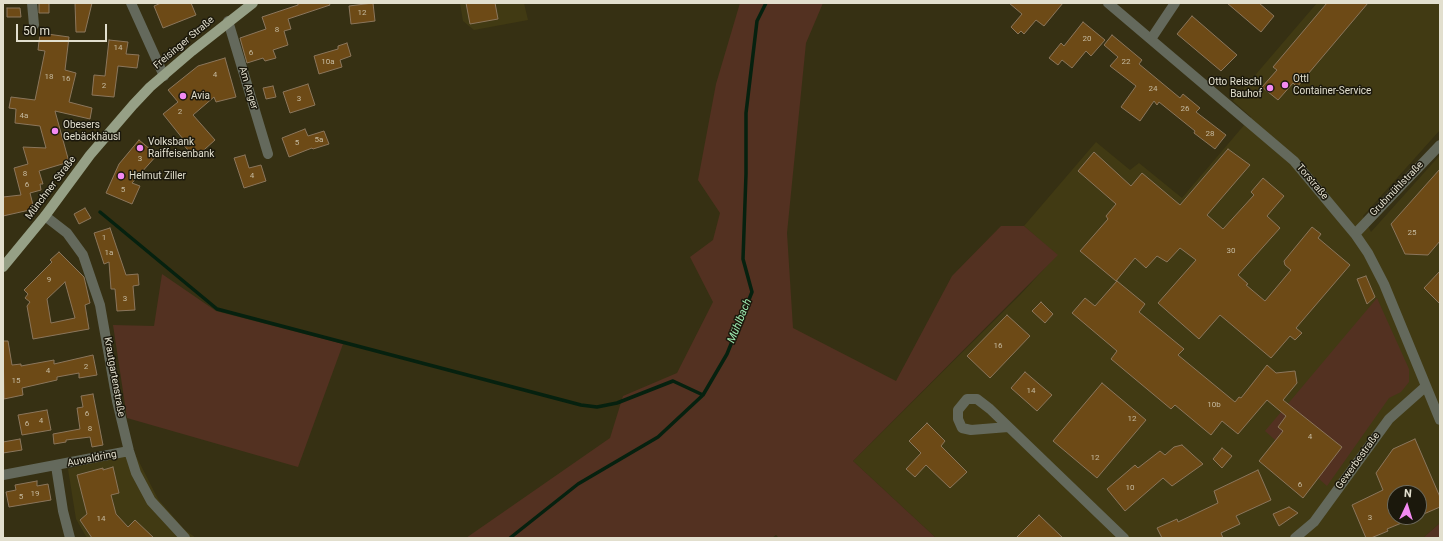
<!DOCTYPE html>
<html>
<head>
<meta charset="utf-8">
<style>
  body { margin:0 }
  #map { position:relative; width:1443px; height:541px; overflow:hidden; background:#363013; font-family:Roboto,sans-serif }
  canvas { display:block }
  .frame { position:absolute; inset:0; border:4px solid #e2dfce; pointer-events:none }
  .north { position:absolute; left:1387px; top:485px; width:40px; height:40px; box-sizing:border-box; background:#1b180c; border:1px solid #6b685a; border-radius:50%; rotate:4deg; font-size:11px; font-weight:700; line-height:16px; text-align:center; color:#e2dfce }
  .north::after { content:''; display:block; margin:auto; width:14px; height:18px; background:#f38af2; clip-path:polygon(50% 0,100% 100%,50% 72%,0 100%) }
  .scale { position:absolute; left:16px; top:24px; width:91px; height:18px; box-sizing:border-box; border:2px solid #e2dfce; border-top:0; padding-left:5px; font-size:12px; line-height:14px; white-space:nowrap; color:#e2dfce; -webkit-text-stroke:3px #1b180c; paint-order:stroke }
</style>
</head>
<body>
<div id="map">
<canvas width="1443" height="541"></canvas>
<div class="frame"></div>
<div class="north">N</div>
<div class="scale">50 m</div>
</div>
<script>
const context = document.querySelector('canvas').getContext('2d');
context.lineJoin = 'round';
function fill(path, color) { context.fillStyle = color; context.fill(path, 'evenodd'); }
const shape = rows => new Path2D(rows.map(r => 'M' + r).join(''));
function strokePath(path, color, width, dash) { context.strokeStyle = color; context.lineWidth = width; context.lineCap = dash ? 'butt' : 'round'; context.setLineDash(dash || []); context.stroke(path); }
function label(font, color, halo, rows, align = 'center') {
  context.font = font + ' Roboto,sans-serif'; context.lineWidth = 3; context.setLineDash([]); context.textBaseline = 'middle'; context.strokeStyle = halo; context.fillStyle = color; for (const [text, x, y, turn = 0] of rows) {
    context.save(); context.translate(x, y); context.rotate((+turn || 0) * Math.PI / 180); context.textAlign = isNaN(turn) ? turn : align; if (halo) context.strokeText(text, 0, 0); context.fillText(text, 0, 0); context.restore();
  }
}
fill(shape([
  [460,3,524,3,528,20,474,30,463,21],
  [1317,3,1440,3,1440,130,1363,216,1371,232,1440,155,1440,523,1423,538,936,538,853,461,1021,294,1057,255,1024,226,1096,142,1130,170,1139,163,1182,198,1251,117,1233,101],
  [1395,493,1419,493,1419,517,1395,517],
  [134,452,158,499,184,529,196,538,87,538,76,519,68,469]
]), '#413a13');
fill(shape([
  [740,3,823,3,806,43,787,233,793,328,896,381,952,276,1001,226,1024,226,1058,255,853,461,936,538,779,538,776,535,772,538,466,538,610,438,623,396,677,373,713,302,690,257,713,240,720,213,698,180,716,84],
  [162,274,216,311,343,344,298,467,127,418,113,325,154,326],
  [1377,298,1409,369,1409,382,1401,392,1389,398,1327,486,1265,431],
  [1440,523,1440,538,1423,538]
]), '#533121');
strokePath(shape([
  [100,212,217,309,581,405,597,407,617,403,673,381,703,395],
  [510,538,578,484,658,437,703,395,727,354,752,292,743,259,746,174,746,113,757,21,766,3]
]), '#06210f', 3.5);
const building = shape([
  [39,3,49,3,49,13,39,13,39,3],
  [75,3,92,3,85,32,76,32,75,3],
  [161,3,191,3,196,15,163,28,154,6,161,3],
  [298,3,329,3,330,5,288,19,291,29,284,31,288,45,273,50,276,58,265,61,263,58,247,63,240,38,266,29,262,17,298,5,298,3],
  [373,3,375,21,351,24,349,6,373,3],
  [466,3,495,3,498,19,470,24,466,3],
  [1009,3,1063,3,1044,26,1036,20,1024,34,1021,31,1018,34,1011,27,1022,14,1009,3],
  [1227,3,1259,3,1274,16,1261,32,1227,3],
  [1327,3,1368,3,1297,87,1293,83,1278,100,1262,87,1277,70,1273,67,1327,3],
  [7,8,20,8,21,17,7,17,7,8],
  [1192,16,1237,55,1221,71,1177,34,1192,16],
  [1083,22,1105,40,1091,56,1086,51,1072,68,1062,60,1058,65,1049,58,1061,43,1064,46,1083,22],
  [40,33,69,37,65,70,76,73,69,102,92,108,90,119,55,111,69,162,39,171,43,184,40,184,41,190,30,193,34,209,3,216,3,197,21,195,14,168,28,164,23,147,46,148,40,126,15,123,16,109,9,108,11,97,35,100,45,51,38,50,40,33],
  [1112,35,1142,60,1139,64,1180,98,1183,94,1200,108,1196,112,1226,135,1215,149,1194,133,1195,131,1159,102,1157,105,1154,101,1140,121,1121,107,1136,86,1110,66,1118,57,1104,45,1112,35],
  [109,40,128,42,126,54,139,55,137,68,118,66,114,97,92,95,94,75,105,76,109,40],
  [347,43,351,56,340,60,342,67,319,74,314,56,338,49,338,46,347,43],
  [225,58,236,97,216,102,214,97,193,115,215,140,195,158,180,141,183,139,163,114,178,102,168,90,198,66,225,58],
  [308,84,315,105,290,113,283,92,308,84],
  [273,86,276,97,266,99,263,88,273,86],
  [305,129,308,136,324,131,329,144,313,149,312,148,289,157,282,138,305,129],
  [139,140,157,155,132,183,140,186,132,204,106,193,119,164,139,140],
  [1228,149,1250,165,1207,215,1223,229,1254,195,1251,192,1263,178,1284,196,1267,216,1280,228,1238,275,1248,284,1246,285,1265,301,1291,270,1285,265,1284,261,1312,227,1321,234,1318,238,1350,265,1296,328,1302,333,1295,340,1290,336,1271,358,1220,315,1199,339,1158,303,1196,260,1180,248,1167,262,1157,256,1146,268,1135,258,1116,281,1080,251,1108,219,1106,216,1116,204,1078,171,1094,152,1131,186,1142,173,1180,205,1228,149],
  [245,155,249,168,261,165,266,181,244,188,234,158,245,155],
  [1440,169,1440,241,1428,255,1405,254,1391,224,1440,169],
  [85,208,91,218,79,224,74,214,85,208],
  [110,228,126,275,138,274,139,285,133,286,135,310,117,311,115,289,111,289,109,262,104,264,94,233,110,228],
  [59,252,84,277,90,303,85,305,89,329,33,339,27,306,30,302,25,298,28,294,24,290,52,262,50,260,59,252],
  [65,282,75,318,51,323,47,299,65,282],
  [1440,271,1440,304,1424,288,1440,271],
  [1366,276,1375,297,1367,304,1357,279,1366,276],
  [1117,281,1145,304,1139,312,1184,349,1178,355,1235,402,1239,397,1241,398,1267,365,1276,373,1295,371,1297,383,1283,400,1342,447,1303,498,1259,461,1283,431,1278,427,1286,416,1267,400,1238,434,1222,421,1211,435,1175,405,1171,409,1111,359,1117,351,1072,313,1085,298,1095,306,1117,281],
  [1041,302,1053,314,1045,323,1032,311,1041,302],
  [1007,315,1030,336,990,378,967,356,1007,315],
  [3,341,8,341,12,365,21,364,21,366,54,360,54,364,93,355,97,375,79,378,79,373,57,377,57,380,22,388,23,395,4,399,3,341],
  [1025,372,1052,395,1037,411,1011,388,1025,372],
  [1102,383,1146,420,1097,478,1053,441,1102,383],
  [93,394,103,445,92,447,90,437,66,440,66,442,54,444,53,434,80,429,77,408,83,407,81,396,93,394],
  [47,410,51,430,22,435,18,415,47,410],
  [927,423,945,441,941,446,967,472,950,488,926,465,915,477,906,469,921,453,909,441,927,423],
  [20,439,22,450,3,453,3,442,20,439],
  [1415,439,1440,497,1440,507,1419,516,1419,493,1395,493,1395,517,1416,517,1387,529,1388,531,1371,538,1366,538,1352,505,1383,490,1376,473,1393,449,1415,439],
  [1182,445,1203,464,1172,486,1163,478,1125,511,1107,489,1135,465,1138,468,1160,451,1165,455,1174,447,1182,445],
  [1222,448,1232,456,1222,468,1213,459,1222,448],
  [113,467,119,493,111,495,116,514,128,527,135,520,154,538,92,538,80,520,87,514,77,475,103,468,103,470,113,467],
  [1258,470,1271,500,1236,516,1240,524,1221,533,1223,538,1162,538,1157,528,1177,519,1178,522,1218,503,1214,491,1258,470],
  [37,481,37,486,48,484,51,500,9,507,6,492,16,490,15,485,37,481],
  [1289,507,1298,513,1279,526,1273,514,1289,507],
  [1039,515,1063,538,1016,538,1039,515]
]);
fill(building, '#6d4a16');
strokePath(building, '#8b765c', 1);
strokePath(shape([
  [32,3,34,25],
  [131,3,164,76],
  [1108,3,1294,161,1355,234,1368,253,1384,284,1440,420],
  [228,21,268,154],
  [1151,39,1175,3],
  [45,216,67,233,83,255,100,305,117,401,129,451,136,473,151,501,185,538],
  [1355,234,1440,145],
  [1008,427,971,430,962,428,958,419,958,410,967,399,977,399,990,409,1124,538],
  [56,466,63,511,70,538],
  [3,475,129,451],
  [1295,538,1314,522,1389,419,1425,387]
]), '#64695c', 10);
strokePath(shape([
  [3,267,45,216,90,155,133,105,150,87,192,51,253,3]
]), '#96a086', 10);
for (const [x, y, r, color] of [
  [1285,85,4,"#f38af2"],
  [1270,88,4,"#f38af2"],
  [183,96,4,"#f38af2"],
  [55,131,4,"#f38af2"],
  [140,148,4,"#f38af2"],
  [121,176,4,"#f38af2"]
]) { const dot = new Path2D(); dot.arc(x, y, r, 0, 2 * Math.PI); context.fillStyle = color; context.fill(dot); strokePath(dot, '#1b180c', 1.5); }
label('8px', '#c5baa0', null, [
  ["12",362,13],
  ["8",277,30],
  ["20",1087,39],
  ["14",118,48],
  ["6",251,53],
  ["10a",328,62],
  ["22",1126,62],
  ["4",215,75],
  ["18",49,77],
  ["16",66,79],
  ["2",104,86],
  ["24",1153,89],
  ["3",299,99],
  ["26",1185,109],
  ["2",180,112],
  ["4a",24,116],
  ["28",1210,134],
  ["5a",319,140],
  ["5",297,143],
  ["3",140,159],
  ["8",25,174],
  ["4",252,176],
  ["6",27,185],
  ["5",123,190],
  ["25",1412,233],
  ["1",104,238],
  ["30",1231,251],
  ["1a",109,253],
  ["9",49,280],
  ["3",125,299],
  ["16",998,346],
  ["2",86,367],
  ["4",48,371],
  ["15",16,381],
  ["14",1031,391],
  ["10b",1214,405],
  ["6",87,414],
  ["12",1132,419],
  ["4",41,421],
  ["6",27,424],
  ["8",90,429],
  ["4",1310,437],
  ["12",1095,458],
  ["6",1300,485],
  ["10",1130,488],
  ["19",35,494],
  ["5",21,497],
  ["3",1370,518],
  ["14",101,519]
]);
label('10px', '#e2dfce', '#1b180c', [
  ["Freisinger Straße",184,43,-40],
  ["Am Anger",248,88,73],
  ["Torstraße",1312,182,50],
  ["Münchner Straße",51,188,-53],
  ["Grubmühlstraße",1397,189,-46],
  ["Krautgartenstraße",114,377,80],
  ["Auwaldring",92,459,-11],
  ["Gewerbestraße",1358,461,-54]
]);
label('10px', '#e2dfce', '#1b180c', [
  ["Ottl",1293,79],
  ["Container-Service",1293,91],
  ["Otto Reischl",1262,82,"right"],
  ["Bauhof",1262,94,"right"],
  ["Avia",191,96],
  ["Obesers",63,125],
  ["Gebäckhäusl",63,137],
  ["Volksbank",148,142],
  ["Raiffeisenbank",148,154],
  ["Helmut Ziller",129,176]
], 'left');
label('italic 11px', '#9deab0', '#1b180c', [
  ["Mühlbach",740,321,-68]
]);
</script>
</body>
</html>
